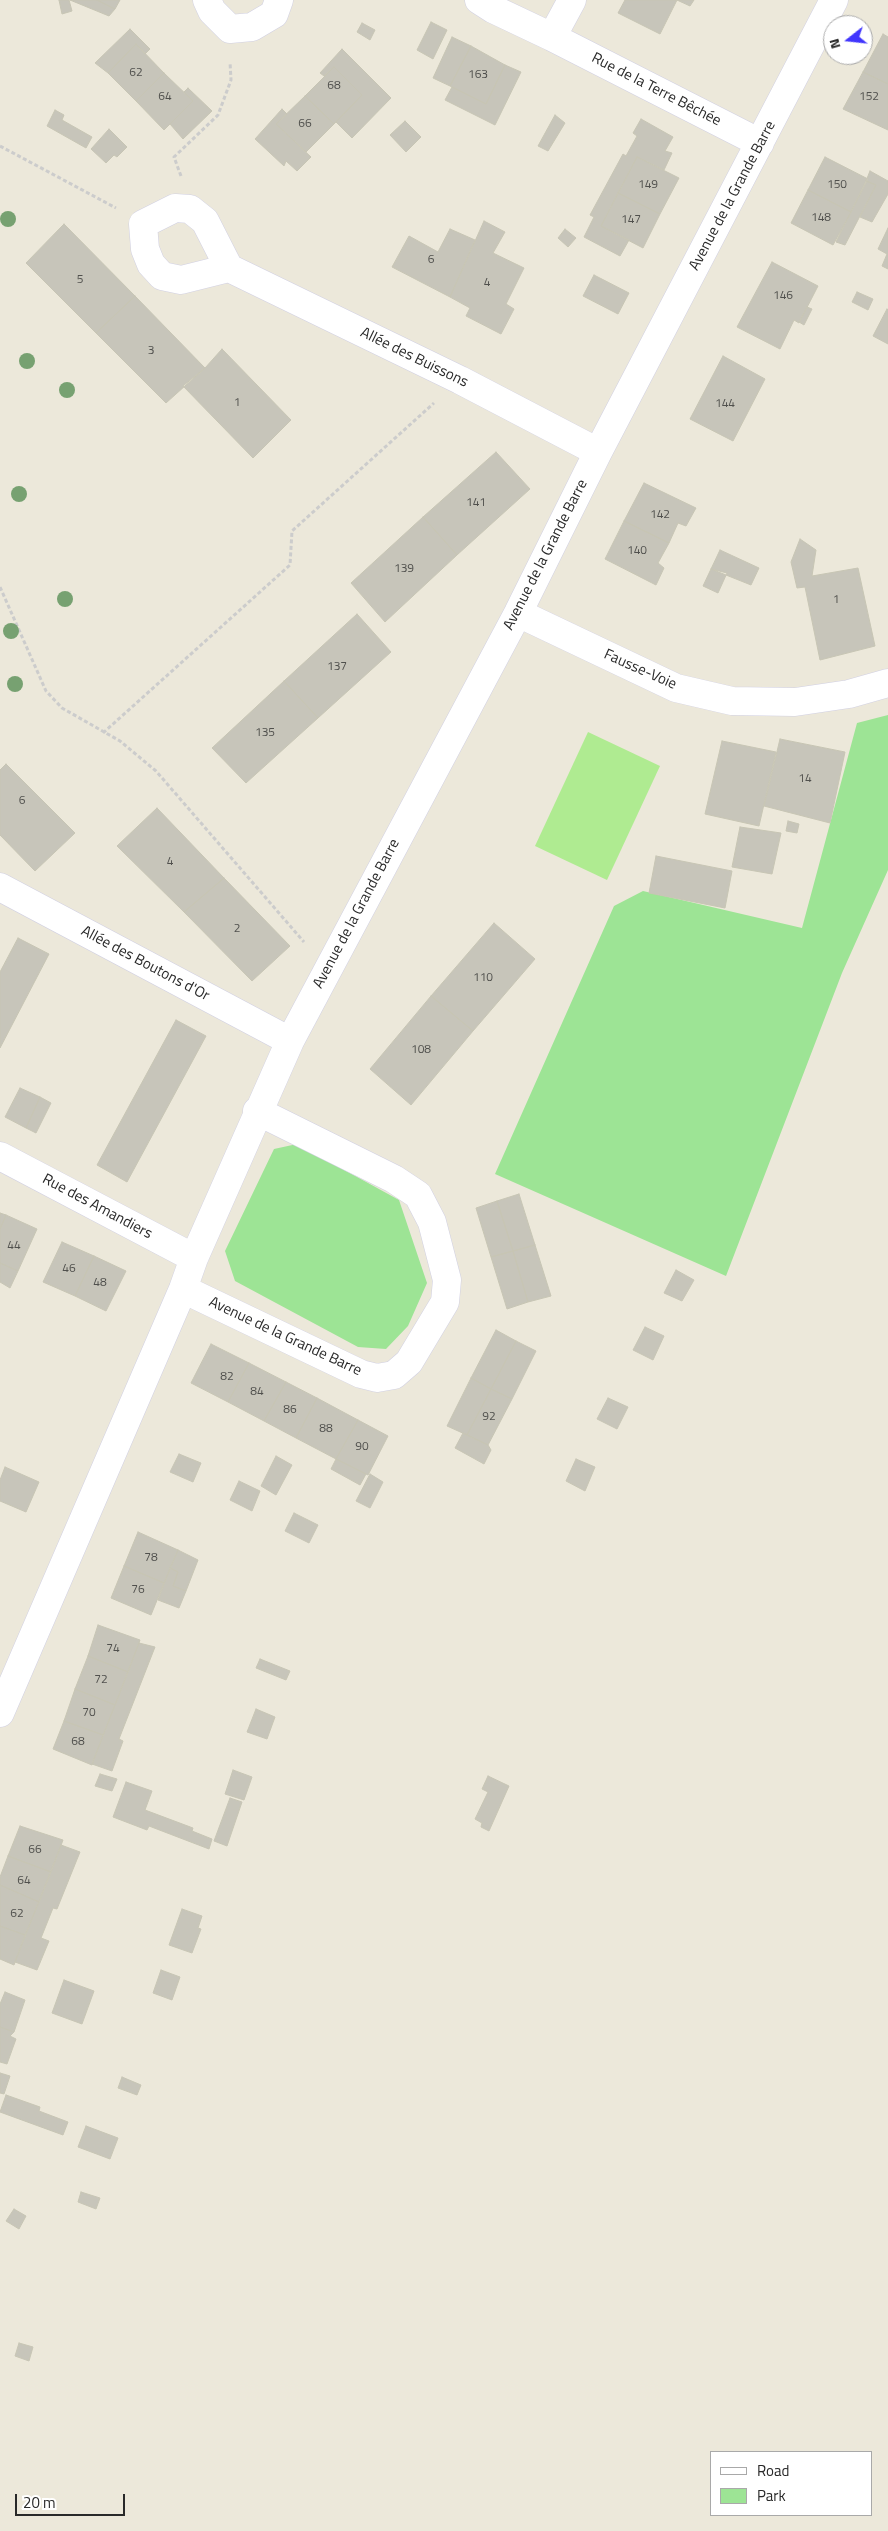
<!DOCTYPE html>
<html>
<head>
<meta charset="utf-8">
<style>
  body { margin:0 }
  #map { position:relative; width:888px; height:2531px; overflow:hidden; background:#ece8da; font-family:"Titillium Web",sans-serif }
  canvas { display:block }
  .legend { position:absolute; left:710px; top:2451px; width:162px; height:65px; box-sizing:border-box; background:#fff; border:1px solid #a9a9a9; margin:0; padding:6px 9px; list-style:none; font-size:15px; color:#292929 }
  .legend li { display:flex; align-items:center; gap:10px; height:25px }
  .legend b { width:25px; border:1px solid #a9a9a9 }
  .north { position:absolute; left:823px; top:15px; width:50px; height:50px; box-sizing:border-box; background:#fff; border:1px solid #a9a9a9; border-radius:50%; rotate:254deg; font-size:14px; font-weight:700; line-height:20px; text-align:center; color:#292929 }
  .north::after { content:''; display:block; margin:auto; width:18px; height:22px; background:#4136fd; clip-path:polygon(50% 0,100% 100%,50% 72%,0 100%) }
  .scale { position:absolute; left:15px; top:2494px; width:110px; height:22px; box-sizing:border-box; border:2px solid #292929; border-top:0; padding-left:6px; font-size:15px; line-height:18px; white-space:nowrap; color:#292929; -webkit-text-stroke:4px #fff; paint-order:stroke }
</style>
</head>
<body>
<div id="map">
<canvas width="888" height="2531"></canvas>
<ul class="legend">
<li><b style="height:6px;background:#fff"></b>Road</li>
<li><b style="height:14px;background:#9de495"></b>Park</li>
</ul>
<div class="north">N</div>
<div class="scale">20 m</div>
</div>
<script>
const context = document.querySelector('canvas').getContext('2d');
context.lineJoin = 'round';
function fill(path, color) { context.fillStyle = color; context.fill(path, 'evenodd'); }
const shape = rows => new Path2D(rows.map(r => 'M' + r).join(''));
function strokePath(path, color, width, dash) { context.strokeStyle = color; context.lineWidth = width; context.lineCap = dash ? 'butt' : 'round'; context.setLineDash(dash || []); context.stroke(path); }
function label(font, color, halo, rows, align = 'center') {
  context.font = font + ' "Titillium Web",sans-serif'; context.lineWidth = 4; context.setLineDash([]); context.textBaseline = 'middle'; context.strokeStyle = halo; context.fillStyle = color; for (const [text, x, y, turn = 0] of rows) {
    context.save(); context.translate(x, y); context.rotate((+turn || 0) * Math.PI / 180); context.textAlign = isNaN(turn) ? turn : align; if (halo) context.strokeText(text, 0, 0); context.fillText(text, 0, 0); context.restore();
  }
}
fill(shape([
  [888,715,888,870,842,973,726,1276,495,1174,614,906,643,891,802,928,857,723],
  [297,1144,399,1200,427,1283,408,1326,386,1349,358,1347,235,1281,225,1251,274,1149]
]), '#9de495');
fill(shape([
  [588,732,660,766,607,880,535,846]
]), '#afeb91');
const building = shape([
  [59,0,69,0,72,11,62,14,59,0],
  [70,0,97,0,115,9,109,16,70,0],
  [97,0,120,0,115,9,97,0],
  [625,0,677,0,660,34,618,13,625,0],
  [677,0,694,0,690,6,677,0],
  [431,22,447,30,433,59,417,50,431,22],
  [362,23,375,30,370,40,357,32,362,23],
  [130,29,150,49,145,54,136,44,108,73,95,63,130,29],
  [883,34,888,37,888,84,863,72,883,34],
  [452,37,471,46,450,86,433,78,452,37],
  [136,44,164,73,136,101,108,73,136,44],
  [471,46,505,65,486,104,450,86,471,46],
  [342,49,391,98,352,138,336,122,362,95,334,67,324,76,320,73,342,49],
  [505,65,521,72,495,125,445,100,452,87,486,104,505,65],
  [334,67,362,95,334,124,305,96,334,67],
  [863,72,888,84,888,130,843,109,863,72],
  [164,73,193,101,164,130,136,101,164,73],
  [188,88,212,111,183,139,170,124,193,101,184,92,188,88],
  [305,96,334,124,306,152,276,124,305,96],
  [282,109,287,114,276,124,311,157,297,171,286,161,284,166,255,139,282,109],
  [55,110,64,115,62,120,92,137,86,148,47,126,55,110],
  [555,115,565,123,548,151,538,146,555,115],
  [641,119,673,137,665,151,672,153,664,170,637,157,601,226,629,240,620,256,584,237,594,217,590,215,623,154,626,156,637,136,633,133,641,119],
  [405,121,421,137,406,152,390,135,405,121],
  [109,129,127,147,117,157,114,155,106,163,91,149,109,129],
  [637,157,679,178,660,214,618,193,637,157],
  [825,157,868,179,851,212,808,190,825,157],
  [870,171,888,181,888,194,872,222,860,217,876,185,866,181,870,171],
  [866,181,876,185,845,245,836,242,866,181],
  [808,190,851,212,833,245,791,223,808,190],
  [618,193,660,214,643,248,601,226,618,193],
  [484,221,505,232,493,253,524,268,506,304,514,309,501,334,466,316,470,308,450,297,484,221],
  [64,224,135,296,96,333,26,263,64,224],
  [888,228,888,269,882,266,887,254,878,249,888,228],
  [450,229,475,240,450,297,392,267,409,236,438,252,450,229],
  [565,229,576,238,568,247,558,238,565,229],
  [772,262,818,286,799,323,794,320,780,349,737,327,772,262],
  [594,275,629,293,618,314,583,296,594,275],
  [857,292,873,299,868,310,852,302,857,292],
  [135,296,205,368,166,403,96,333,135,296],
  [807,307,812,309,804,325,799,322,807,307],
  [887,309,888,310,888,344,873,336,887,309],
  [222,349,291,420,253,458,183,386,205,368,222,349],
  [723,356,765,379,733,441,690,419,723,356],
  [496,452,530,489,457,555,423,517,496,452],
  [644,483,696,508,686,526,678,523,669,543,624,521,644,483],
  [423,517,457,555,385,622,351,583,423,517],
  [624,521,669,543,658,563,664,568,656,585,605,559,624,521],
  [800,539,816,550,812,576,858,568,875,646,820,660,805,587,797,588,791,562,800,539],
  [720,550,759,568,751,585,711,569,720,550],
  [711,569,727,573,718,593,703,586,711,569],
  [357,614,391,652,318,718,284,681,357,614],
  [284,681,318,718,246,783,212,748,284,681],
  [780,739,845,752,830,823,764,806,780,739],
  [722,741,776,752,759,826,705,814,722,741],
  [6,764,75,833,35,871,0,835,0,770,6,764],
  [157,808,224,878,184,912,117,846,157,808],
  [788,821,799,824,797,833,786,831,788,821],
  [740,827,781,833,772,874,732,867,740,827],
  [656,856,732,871,725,908,649,893,656,856],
  [224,878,290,946,252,981,184,912,224,878],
  [494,923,535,959,473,1031,431,996,494,923],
  [18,938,49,954,0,1048,0,972,18,938],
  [431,996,473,1031,411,1105,370,1069,431,996],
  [176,1020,206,1036,127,1182,97,1165,176,1020],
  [20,1088,40,1097,26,1128,5,1117,20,1088],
  [40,1097,51,1103,36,1133,26,1128,40,1097],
  [519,1194,535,1245,513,1251,497,1201,519,1194],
  [497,1201,513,1251,491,1257,476,1208,497,1201],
  [0,1213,6,1215,0,1229,0,1213],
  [6,1215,37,1229,18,1271,0,1263,0,1229,6,1215],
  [62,1242,94,1256,75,1296,43,1282,62,1242],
  [535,1245,551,1296,528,1302,513,1251,535,1245],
  [513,1251,528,1302,507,1309,491,1257,513,1251],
  [94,1256,126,1271,106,1311,75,1296,94,1256],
  [0,1263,18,1271,10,1288,0,1282,0,1263],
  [676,1270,694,1280,682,1301,664,1293,676,1270],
  [645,1327,664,1336,653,1360,633,1350,645,1327],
  [496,1330,516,1341,491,1389,471,1378,496,1330],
  [516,1341,536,1351,512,1399,491,1389,516,1341],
  [211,1344,249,1363,228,1402,191,1383,211,1344],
  [249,1363,286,1382,264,1421,228,1402,249,1363],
  [471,1378,491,1389,467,1435,447,1426,471,1378],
  [286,1382,317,1398,296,1438,264,1421,286,1382],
  [491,1389,512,1399,488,1445,467,1435,491,1389],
  [317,1398,358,1420,336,1459,296,1438,317,1398],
  [608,1398,628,1407,617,1429,597,1419,608,1398],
  [358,1420,388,1436,368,1475,336,1459,358,1420],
  [463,1433,488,1445,491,1450,484,1464,455,1448,463,1433],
  [179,1454,201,1463,193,1482,170,1472,179,1454],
  [276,1456,292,1465,276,1495,261,1486,276,1456],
  [336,1459,366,1474,360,1485,331,1469,336,1459],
  [576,1459,595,1467,585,1491,566,1481,576,1459],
  [5,1467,39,1482,26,1512,0,1501,0,1480,5,1467],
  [370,1474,383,1482,370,1508,356,1501,370,1474],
  [239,1481,260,1491,252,1511,230,1500,239,1481],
  [294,1513,318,1525,309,1543,285,1531,294,1513],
  [138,1532,178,1550,164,1583,124,1566,138,1532],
  [178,1550,198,1560,186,1591,173,1586,178,1572,170,1568,178,1550],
  [124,1566,164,1583,151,1615,111,1598,124,1566],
  [170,1568,178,1572,173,1586,186,1591,179,1608,158,1600,170,1568],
  [98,1625,140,1640,128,1672,88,1656,98,1625],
  [139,1643,155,1647,119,1739,123,1741,112,1771,92,1764,139,1643],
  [88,1656,128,1672,115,1705,75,1689,88,1656],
  [260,1659,290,1671,286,1680,256,1668,260,1659],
  [75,1689,115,1705,103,1735,64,1721,75,1689],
  [256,1709,275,1717,267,1739,247,1732,256,1709],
  [64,1721,103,1735,92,1765,53,1749,64,1721],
  [233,1770,252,1777,244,1800,225,1794,233,1770],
  [100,1774,117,1779,112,1791,95,1786,100,1774],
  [488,1776,509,1786,489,1831,481,1827,482,1823,475,1819,488,1792,482,1789,488,1776],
  [126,1782,152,1791,145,1810,193,1828,192,1831,212,1839,209,1849,149,1826,147,1830,113,1817,126,1782],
  [230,1798,242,1802,227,1846,214,1841,230,1798],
  [20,1826,63,1840,51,1872,8,1856,20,1826],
  [61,1845,80,1852,57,1909,53,1908,41,1938,49,1941,37,1970,15,1962,61,1845],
  [8,1856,51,1872,39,1902,0,1885,0,1877,8,1856],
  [0,1885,39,1902,25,1935,0,1926,0,1885],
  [182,1909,202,1916,198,1928,201,1929,192,1953,169,1945,182,1909],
  [0,1926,25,1935,14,1965,0,1959,0,1926],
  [161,1970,180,1977,172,2000,153,1993,161,1970],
  [64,1980,94,1991,82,2024,52,2013,64,1980],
  [5,1992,25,2000,14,2032,0,2027,0,2004,5,1992],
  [0,2027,14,2032,10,2036,16,2039,7,2064,0,2062,0,2027],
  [0,2073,10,2076,4,2094,0,2093,0,2073],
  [122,2077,141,2085,137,2095,118,2088,122,2077],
  [6,2095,40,2107,39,2111,68,2122,63,2135,0,2112,6,2095],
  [86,2126,118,2138,110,2159,78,2147,86,2126],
  [81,2192,100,2198,96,2209,78,2202,81,2192],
  [14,2209,26,2216,19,2229,6,2221,14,2209],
  [19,2343,33,2347,29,2361,15,2356,19,2343]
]);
fill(building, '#c7c5ba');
strokePath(building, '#c7c5b4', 1);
const minor = shape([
  [207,0,212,11,230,29,252,27,274,14,279,0],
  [479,0,493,9,552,37,760,143],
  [552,37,572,0],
  [229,268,205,221,190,209,175,208,143,224,145,249,151,264,162,276,181,280,229,268,460,380,598,452],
  [518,613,676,688,732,701,795,702,849,694,888,683],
  [0,887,290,1041],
  [0,1156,194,1258],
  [183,1289,361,1374,377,1378,394,1375,409,1362,445,1302,447,1280,432,1222,418,1195,394,1179,257,1111],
  [0,1713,183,1289,194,1258,290,1041,518,613,598,452,834,0]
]);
strokePath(minor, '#d1d0e2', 29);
strokePath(shape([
  [0,146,116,208],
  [181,176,174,157,218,115,231,80,230,62],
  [0,587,46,691,62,708,120,741,156,771,304,942],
  [103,733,290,565,292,531,434,403]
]), '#ccc', 3, [4, 2.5]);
strokePath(minor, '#fff', 28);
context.fillStyle = '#77a171';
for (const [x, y] of [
  [8,219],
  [27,361],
  [67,390],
  [19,494],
  [65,599],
  [11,631],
  [15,684]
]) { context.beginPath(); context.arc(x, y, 8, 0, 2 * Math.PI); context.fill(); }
label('12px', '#50504d', null, [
  ["62",136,73],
  ["163",478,75],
  ["68",334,86],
  ["64",165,97],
  ["152",869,97],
  ["66",305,124],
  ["149",648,185],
  ["150",837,185],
  ["148",821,218],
  ["147",631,220],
  ["6",431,260],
  ["5",80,280],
  ["4",487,283],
  ["146",783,296],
  ["3",151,351],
  ["1",237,403],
  ["144",725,404],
  ["141",476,503],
  ["142",660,515],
  ["140",637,551],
  ["139",404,569],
  ["1",836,600],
  ["137",337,667],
  ["135",265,733],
  ["14",805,779],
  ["6",22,801],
  ["4",170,862],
  ["2",237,929],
  ["110",483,978],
  ["108",421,1050],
  ["44",14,1246],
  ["46",69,1269],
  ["48",100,1283],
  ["82",227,1377],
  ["84",257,1392],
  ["86",290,1410],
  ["92",489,1417],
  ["88",326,1429],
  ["90",362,1447],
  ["78",151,1558],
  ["76",138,1590],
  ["74",113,1649],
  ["72",101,1680],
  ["70",89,1713],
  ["68",78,1742],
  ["66",35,1850],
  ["64",24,1881],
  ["62",17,1914]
]);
label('15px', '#292929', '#fff', [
  ["Rue de la Terre Bêchée",656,90,27],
  ["Avenue de la Grande Barre",733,196,-62],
  ["Allée des Buissons",414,358,26],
  ["Avenue de la Grande Barre",546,555,-63],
  ["Fausse-Voie",640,670,24],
  ["Avenue de la Grande Barre",357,914,-62],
  ["Allée des Boutons d'Or",145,964,28],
  ["Rue des Amandiers",97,1207,28],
  ["Avenue de la Grande Barre",285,1337,25]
]);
</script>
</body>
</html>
